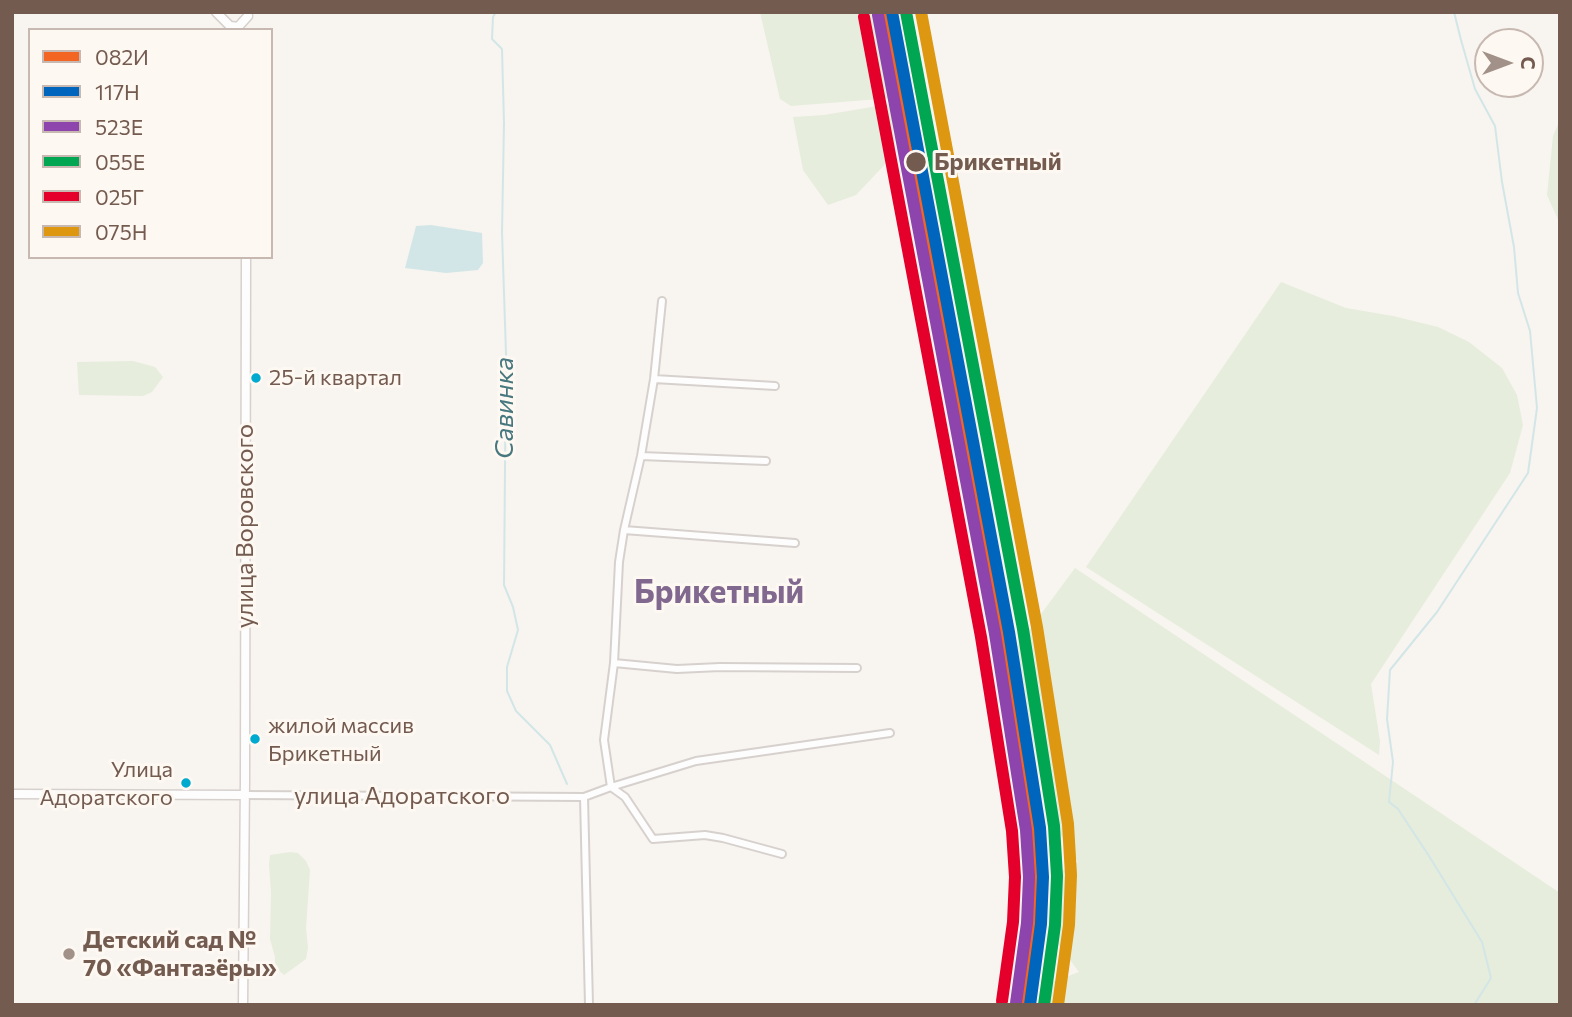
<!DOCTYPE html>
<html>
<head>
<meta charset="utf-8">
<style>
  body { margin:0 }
  #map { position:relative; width:1572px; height:1017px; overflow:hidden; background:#f8f4f0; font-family:Commissioner,sans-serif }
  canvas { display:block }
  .frame { position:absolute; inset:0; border:14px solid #745b50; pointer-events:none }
  .legend { position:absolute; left:28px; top:28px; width:245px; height:231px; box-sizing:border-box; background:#fef8f2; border:2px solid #c7b9b1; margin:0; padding:9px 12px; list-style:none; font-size:21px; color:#745b50 }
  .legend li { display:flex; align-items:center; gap:14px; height:35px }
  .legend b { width:35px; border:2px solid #c7b9b1 }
  .north { position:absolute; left:1474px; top:28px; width:70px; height:70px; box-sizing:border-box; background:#fef8f2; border:2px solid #c7b9b1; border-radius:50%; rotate:90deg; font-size:19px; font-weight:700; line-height:28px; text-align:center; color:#745b50 }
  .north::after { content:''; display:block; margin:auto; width:24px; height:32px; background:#a29188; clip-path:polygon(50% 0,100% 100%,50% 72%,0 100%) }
</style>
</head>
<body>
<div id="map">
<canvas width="1572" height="1017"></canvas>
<div class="frame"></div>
<ul class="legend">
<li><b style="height:9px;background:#f26522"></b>082И</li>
<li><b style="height:9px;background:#0065bd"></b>117Н</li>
<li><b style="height:9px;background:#8e44ad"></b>523Е</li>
<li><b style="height:9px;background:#00a651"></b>055Е</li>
<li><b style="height:9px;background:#e4002b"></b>025Г</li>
<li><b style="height:9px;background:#dd9710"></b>075Н</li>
</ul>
<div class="north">С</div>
</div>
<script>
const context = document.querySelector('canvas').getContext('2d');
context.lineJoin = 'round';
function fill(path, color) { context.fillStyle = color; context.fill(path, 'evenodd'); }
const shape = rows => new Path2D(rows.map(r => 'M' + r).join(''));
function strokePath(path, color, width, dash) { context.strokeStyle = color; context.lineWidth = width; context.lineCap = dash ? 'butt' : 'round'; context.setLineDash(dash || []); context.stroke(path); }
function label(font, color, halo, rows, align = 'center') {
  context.font = font + ' Commissioner,sans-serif'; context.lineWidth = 6; context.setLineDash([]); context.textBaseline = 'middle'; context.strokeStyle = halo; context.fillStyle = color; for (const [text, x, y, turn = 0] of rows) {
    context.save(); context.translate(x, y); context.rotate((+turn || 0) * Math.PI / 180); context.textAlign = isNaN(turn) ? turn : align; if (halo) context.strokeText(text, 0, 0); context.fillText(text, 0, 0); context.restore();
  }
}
fill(shape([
  [760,12,880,12,889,60,892,98,791,106,780,99],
  [890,104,895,146,890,159,856,195,828,205,803,170,793,117,824,115],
  [1560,120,1560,224,1547,195,1553,136],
  [1281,282,1346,308,1393,316,1438,327,1469,342,1502,368,1517,395,1523,425,1510,473,1371,684,1380,741,1379,755,1086,567],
  [133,361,155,367,163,377,152,392,143,396,79,395,77,362],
  [1075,568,1560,893,1560,1005,1042,1005,1047,984,1079,972,1057,943,1060,872,1078,862,1050,818,1013,652],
  [290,852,298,853,306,861,310,870,306,928,308,948,306,959,284,975,275,967,275,957,270,939,271,892,269,865,270,855]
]), '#e6eddc');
fill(shape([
  [431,225,482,233,483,263,478,270,446,273,405,268,416,226]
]), '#d2e6e7');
strokePath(shape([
  [496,12,493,17,492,39,502,49,504,123,502,232,506,354,504,585,513,607,518,630,507,667,507,691,516,711,550,745,567,784],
  [1454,12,1461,40,1475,89,1495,126,1502,182,1514,247,1518,293,1530,331,1537,408,1528,473,1437,612,1390,670,1387,719,1393,762,1389,802,1398,809,1429,856,1482,942,1491,978,1474,1005]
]), '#d2e6e7', 2);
const minor = shape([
  [662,301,654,379,641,456,624,530,619,562,614,663,604,740,611,787,625,797,653,839,705,835,723,838,782,854],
  [654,379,775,386],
  [641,456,766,461],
  [624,530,795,543],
  [614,663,677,669,720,667,857,668],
  [245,795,584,797,611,787,696,761,890,733],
  [584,797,589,1005]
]);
const tertiary = shape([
  [216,12,234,30],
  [231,26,238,27,248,16],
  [12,794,245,795],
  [243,1005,245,779,246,257]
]);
strokePath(minor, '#d7d1ce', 10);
strokePath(tertiary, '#d7d1ce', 11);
strokePath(minor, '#fefdfd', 6);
strokePath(tertiary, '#fefdfd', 8);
strokePath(shape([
  [887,12,907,111,1022,737,1034,827,1035,922,1024,1005]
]), '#f26522', 12);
strokePath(shape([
  [892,12,1009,632,1040,828,1043,877,1041,924,1030,1005]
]), '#0065bd', 12);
strokePath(shape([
  [878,15,995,634,1026,830,1029,877,1027,923,1016,1003]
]), '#8e44ad', 12);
strokePath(shape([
  [906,12,1023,629,1054,826,1057,876,1055,925,1044,1005]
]), '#00a651', 12);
strokePath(shape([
  [864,17,981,637,1012,831,1015,877,1013,922,1002,1001]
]), '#e4002b', 12);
strokePath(shape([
  [921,12,1037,627,1068,824,1071,875,1069,925,1058,1005]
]), '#dd9710', 12);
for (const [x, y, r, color] of [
  [916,162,11,"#745b50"],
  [256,378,6,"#00a9ce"],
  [255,739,6,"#00a9ce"],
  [186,783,6,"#00a9ce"],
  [69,954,7,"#a29188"]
]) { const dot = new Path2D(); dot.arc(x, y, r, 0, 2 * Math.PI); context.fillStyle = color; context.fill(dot); strokePath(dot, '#fef8f2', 2.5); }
label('22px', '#745b50', '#fef8f2', [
  ["25-й квартал",269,378],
  ["жилой массив",268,726],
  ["Брикетный",268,754],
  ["Улица",173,770,"right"],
  ["Адоратского",173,798,"right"]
], 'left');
label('bold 24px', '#745b50', '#fef8f2', [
  ["Брикетный",934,162]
], 'left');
label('24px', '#745b50', '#fef8f2', [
  ["улица Воровского",245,526,-90],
  ["улица Адоратского",402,796]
]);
label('bold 24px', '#745b50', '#fef8f2', [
  ["Детский сад №",83,940],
  ["70 «Фантазёры»",83,968]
], 'left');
label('italic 26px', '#48787f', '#fef8f2', [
  ["Савинка",504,408,-90]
]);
label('bold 32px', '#80688f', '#fef8f2', [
  ["Брикетный",719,592]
]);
</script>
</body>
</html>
